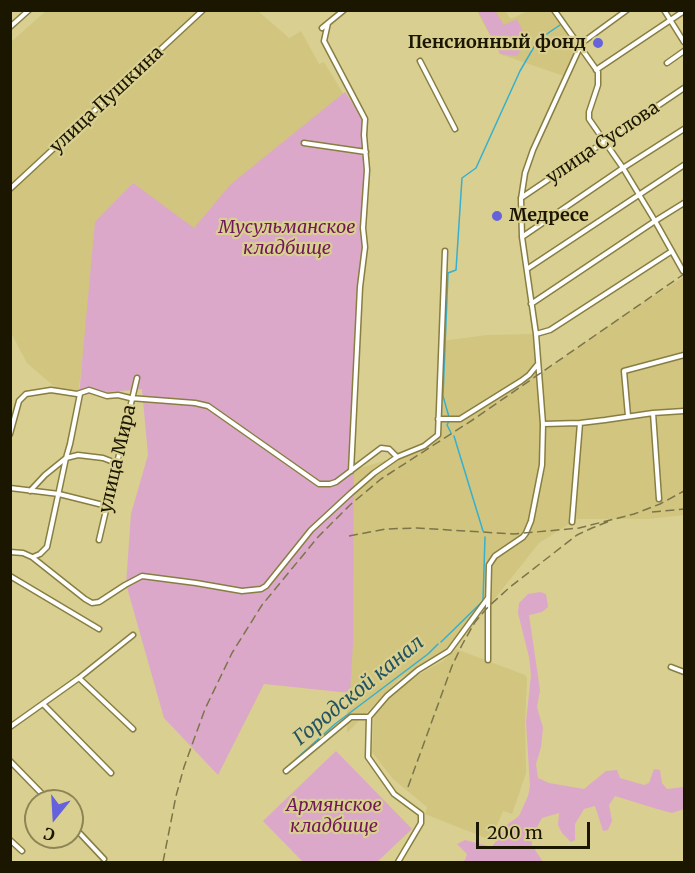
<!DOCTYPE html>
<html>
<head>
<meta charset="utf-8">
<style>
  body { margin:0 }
  #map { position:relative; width:695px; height:873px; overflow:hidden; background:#d9cf90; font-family:Merriweather,serif }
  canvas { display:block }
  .frame { position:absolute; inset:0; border:12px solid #1b1600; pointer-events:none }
  .north { position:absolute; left:24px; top:789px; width:60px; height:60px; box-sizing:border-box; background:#d9cf90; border:2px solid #8d8556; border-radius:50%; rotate:198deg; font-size:16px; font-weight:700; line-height:24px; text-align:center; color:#1b1600 }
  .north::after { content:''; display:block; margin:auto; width:21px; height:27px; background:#6562db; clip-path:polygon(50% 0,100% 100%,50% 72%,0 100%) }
  .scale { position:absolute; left:476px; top:822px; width:114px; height:27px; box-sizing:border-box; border:3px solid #1b1600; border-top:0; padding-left:8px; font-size:18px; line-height:21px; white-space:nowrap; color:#1b1600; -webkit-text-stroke:4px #d9cf90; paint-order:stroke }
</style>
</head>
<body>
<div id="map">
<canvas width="695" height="873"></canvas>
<div class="frame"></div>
<div class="north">С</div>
<div class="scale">200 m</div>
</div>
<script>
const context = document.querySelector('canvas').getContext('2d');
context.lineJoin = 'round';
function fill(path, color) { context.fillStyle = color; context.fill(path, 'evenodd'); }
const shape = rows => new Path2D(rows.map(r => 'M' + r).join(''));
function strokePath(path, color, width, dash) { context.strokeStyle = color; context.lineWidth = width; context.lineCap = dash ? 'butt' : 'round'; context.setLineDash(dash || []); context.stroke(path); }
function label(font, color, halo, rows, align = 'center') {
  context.font = font + ' Merriweather,serif'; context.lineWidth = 4.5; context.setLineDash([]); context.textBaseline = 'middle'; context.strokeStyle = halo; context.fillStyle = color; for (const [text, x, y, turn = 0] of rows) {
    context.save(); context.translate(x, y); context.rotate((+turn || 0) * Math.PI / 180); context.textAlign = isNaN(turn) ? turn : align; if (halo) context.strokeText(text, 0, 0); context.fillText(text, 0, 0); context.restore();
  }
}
fill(shape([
  [47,10,185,10,188,13,193,10,258,11,289,38,283,42,301,31,319,64,324,62,344,95,197,233,101,225,78,394,56,388,27,363,11,333,11,42],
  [477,11,505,11,511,19,528,11,552,11,577,47,564,76,500,54],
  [684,277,684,515,648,519,577,519,539,543,461,641,399,679,347,733,347,472,397,457,437,435,442,341,487,335,536,334,541,374,622,316],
  [456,649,525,675,527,678,525,722,526,773,512,814,503,811,491,840,425,814,427,807,393,779,372,752,374,712,402,684,443,661]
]), '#d1c57f');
fill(shape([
  [478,11,495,11,504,25,517,19,527,41,517,56,500,54],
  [345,92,368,126,354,408,353,644,350,693,264,684,218,775,164,718,126,584,131,514,148,455,142,389,79,395,95,222,133,183,194,228,231,184],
  [540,592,546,594,548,607,542,612,529,615,540,690,537,707,543,728,541,747,536,764,538,778,549,783,584,789,606,771,617,770,620,778,644,785,649,783,654,769,660,770,662,783,667,789,684,787,684,809,672,813,657,809,615,796,609,805,612,821,608,830,603,831,595,806,584,809,575,824,575,840,571,842,562,833,558,825,559,813,542,818,532,836,532,845,543,862,462,862,465,860,467,854,457,844,465,840,492,847,508,824,519,816,528,796,530,786,526,722,531,675,529,657,518,613,519,603,528,594],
  [336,751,412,829,377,862,303,862,263,821]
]), '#dba8c9');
strokePath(shape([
  [557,10,565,21],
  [449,417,443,396,448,273,456,270,462,178,476,168,520,71,538,40,560,25],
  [449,421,447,425,451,433],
  [454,436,483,531],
  [441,642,483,601,485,537],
  [296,759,335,724,428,654,438,644]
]), '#37afcf', 1.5);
const minor = shape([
  [554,10,598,72,598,85,589,112,589,119,623,168,655,221,683,271],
  [664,10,684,42],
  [328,23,324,41,365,119,364,135,367,170,363,228,365,247,360,287,351,471],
  [10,27,29,10],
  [322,28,344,10],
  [579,45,627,10],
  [420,61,455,129],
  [667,63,684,51],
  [596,70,684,11],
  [304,143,366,152],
  [10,189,203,10],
  [521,198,684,88],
  [522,237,623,168,684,129],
  [527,269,684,165],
  [531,304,655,221,684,203],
  [536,334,550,330,564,321,672,251],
  [653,413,659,499],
  [628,416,624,371,684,355],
  [438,419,460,419,521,381,529,375,538,364],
  [543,424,580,423,605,420,653,413,684,411],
  [10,434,19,401,26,394,51,390,77,394,89,390,107,396,118,395,130,398,195,403,208,406,319,484,330,484,336,482,381,448,389,449,397,457],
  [10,488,59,494,107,506],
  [30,491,45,475,66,458,70,444,80,394],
  [572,522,580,423],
  [99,540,137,378],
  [10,552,23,553,32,557,85,599,92,603,99,602,125,585,142,576,196,583,242,591,261,589,266,586,311,530,351,493,374,473,397,457,424,446,438,435,445,251],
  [33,557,40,554,47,547,66,458,78,455,103,458,116,463],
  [10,576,99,629],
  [488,660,488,607,489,565,495,556,523,537,526,533,531,521,542,465,543,424,536,334,522,237,521,199,525,173,533,150,580,47],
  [671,667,684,672],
  [79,678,133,729],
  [43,704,111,773],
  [10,727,79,678,133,635],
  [10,761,49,801],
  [286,771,351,717,369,717],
  [72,825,104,859],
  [10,840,22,851],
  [398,862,421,823,421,814,394,794,368,757,369,717,387,696,418,670,449,651,488,598]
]);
strokePath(minor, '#887e42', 7);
strokePath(minor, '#fff', 4);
strokePath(shape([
  [652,512,684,509],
  [349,536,386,529,417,528,514,534,579,528,634,514,660,504,684,491],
  [408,787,452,666,462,645,475,622,488,607,510,587,577,535,592,528,610,521],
  [163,862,176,796,184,767,205,709,232,653,262,605,318,537,350,505,381,479,474,419,684,274]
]), '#7c754a', 1.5, [9, 4.5]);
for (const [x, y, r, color] of [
  [598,43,6,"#6562db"],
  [497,216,6,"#6562db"]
]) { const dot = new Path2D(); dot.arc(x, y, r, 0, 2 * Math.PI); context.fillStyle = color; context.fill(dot); strokePath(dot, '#d9cf90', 2); }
label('bold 18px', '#1b1600', '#d9cf90', [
  ["Пенсионный фонд",586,43],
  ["Медресе",509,216,"left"]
], 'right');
label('18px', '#1b1600', '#d9cf90', [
  ["улица Пушкина",107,100,-43],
  ["улица Суслова",603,143,-34],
  ["улица Мира",118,459,-77]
]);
label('italic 18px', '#70175a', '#d9cf90', [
  ["Мусульманское",287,228],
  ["кладбище",287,249],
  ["Армянское",334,806],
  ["кладбище",334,827]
]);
label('italic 20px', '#225361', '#d9cf90', [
  ["Городской канал",359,691,-39]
]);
</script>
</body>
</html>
